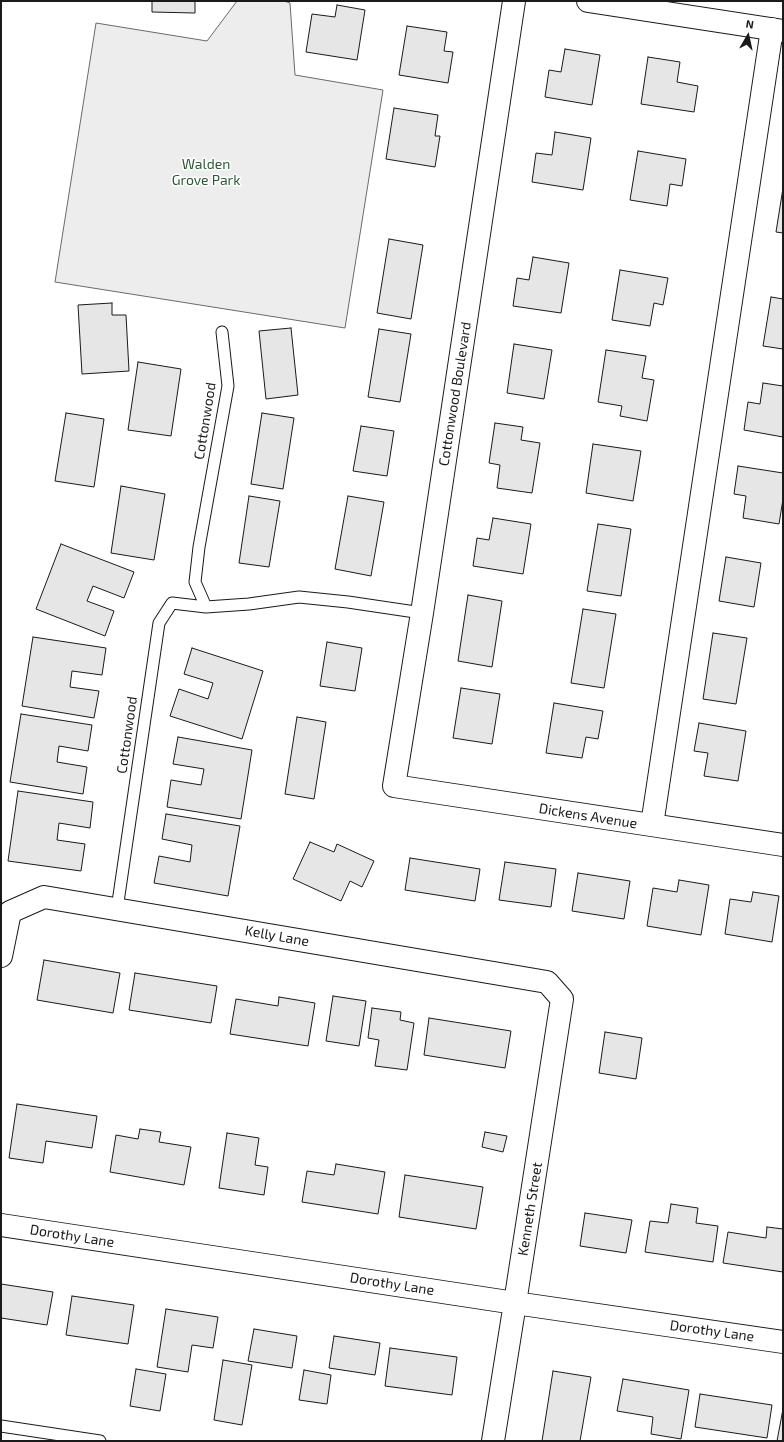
<!DOCTYPE html>
<html>
<head>
<meta charset="utf-8">
<style>
  body { margin:0 }
  #map { position:relative; width:784px; height:1442px; overflow:hidden; background:#fff; font-family:"Exo 2",sans-serif }
  canvas { display:block }
  .frame { position:absolute; inset:0; border:2px solid #1a1a1a; pointer-events:none }
  .north { position:absolute; left:728px; top:16px; width:40px; height:40px; -webkit-text-stroke:3px #fff; paint-order:stroke; rotate:9deg; font-size:11px; font-weight:700; line-height:16px; text-align:center; color:#1a1a1a }
  .north::after { content:''; display:block; margin:auto; width:14px; height:18px; background:#1a1a1a; clip-path:polygon(50% 0,100% 100%,50% 72%,0 100%) }
</style>
</head>
<body>
<div id="map">
<canvas width="784" height="1442"></canvas>
<div class="frame"></div>
<div class="north">N</div>
</div>
<script>
const context = document.querySelector('canvas').getContext('2d');
context.lineJoin = 'round';
function fill(path, color) { context.fillStyle = color; context.fill(path, 'evenodd'); }
const shape = rows => new Path2D(rows.map(r => 'M' + r).join(''));
function strokePath(path, color, width, dash) { context.strokeStyle = color; context.lineWidth = width; context.lineCap = dash ? 'butt' : 'round'; context.setLineDash(dash || []); context.stroke(path); }
function label(font, color, halo, rows, align = 'center') {
  context.font = font + ' "Exo 2",sans-serif'; context.lineWidth = 3; context.setLineDash([]); context.textBaseline = 'middle'; context.strokeStyle = halo; context.fillStyle = color; for (const [text, x, y, turn = 0] of rows) {
    context.save(); context.translate(x, y); context.rotate((+turn || 0) * Math.PI / 180); context.textAlign = isNaN(turn) ? turn : align; if (halo) context.strokeText(text, 0, 0); context.fillText(text, 0, 0); context.restore();
  }
}
const built = shape([
  [237,1,284,1,290,3,295,75,383,90,345,328,55,282,96,23,207,41,237,1]
]);
fill(built, '#ededed');
strokePath(built, '#6a6a6a', 1);
const building = shape([
  [152,1,195,1,195,13,152,12,152,1],
  [337,5,365,10,357,60,306,52,312,14,335,17,337,5],
  [407,26,447,32,444,51,453,52,448,83,399,75,407,26],
  [565,49,600,55,592,105,545,97,549,70,561,72,565,49],
  [648,57,680,62,677,82,698,86,694,112,641,104,648,57],
  [394,108,438,115,435,136,440,136,435,167,386,159,394,108],
  [555,132,591,138,583,190,532,182,536,153,552,155,555,132],
  [638,151,686,159,682,186,670,184,667,206,630,200,638,151],
  [783,188,783,233,776,232,783,188],
  [389,239,423,245,411,319,377,313,389,239],
  [533,257,569,263,561,313,513,306,517,278,529,280,533,257],
  [620,270,668,278,663,305,654,303,650,326,612,320,620,270],
  [771,297,783,299,783,349,763,346,771,297],
  [112,303,112,315,126,315,129,371,82,374,78,305,112,303],
  [291,328,298,395,266,399,259,331,291,328],
  [379,329,411,334,400,402,368,397,379,329],
  [514,344,552,350,544,399,507,393,514,344],
  [606,350,646,356,642,378,654,380,647,421,620,416,622,406,598,402,606,350],
  [138,362,181,369,171,436,128,430,138,362],
  [763,383,783,386,783,437,744,430,748,402,760,404,763,383],
  [66,413,104,419,94,487,55,481,66,413],
  [262,413,294,418,283,489,251,484,262,413],
  [495,423,523,427,521,440,540,443,532,493,497,488,500,465,489,463,495,423],
  [361,426,394,431,387,476,353,471,361,426],
  [593,444,641,451,633,501,586,493,593,444],
  [738,466,783,473,783,499,779,524,743,518,746,496,734,494,738,466],
  [121,486,165,494,154,560,111,553,121,486],
  [249,496,280,501,269,567,239,563,249,496],
  [348,496,384,502,371,576,335,569,348,496],
  [493,518,531,524,523,574,473,566,477,538,489,540,493,518],
  [598,524,631,529,621,596,587,591,598,524],
  [61,544,134,572,124,598,93,586,87,601,114,611,105,636,36,609,61,544],
  [726,557,761,563,754,607,719,601,726,557],
  [468,595,502,601,492,667,458,661,468,595],
  [583,609,616,614,604,688,571,683,583,609],
  [713,633,747,638,736,704,703,699,713,633],
  [33,637,106,648,102,675,72,671,70,687,99,691,94,718,22,706,33,637],
  [327,642,362,648,355,691,320,686,327,642],
  [192,648,263,671,242,739,170,716,179,689,208,699,213,683,184,674,192,648],
  [461,688,500,694,492,744,453,738,461,688],
  [554,703,603,711,598,739,586,737,582,758,546,753,554,703],
  [21,714,92,725,88,751,59,746,57,762,87,767,83,794,10,782,21,714],
  [297,717,326,722,314,799,285,794,297,717],
  [699,723,746,731,738,781,704,776,708,753,694,751,699,723],
  [178,737,252,750,241,819,167,807,171,780,201,785,204,769,173,764,178,737],
  [18,791,93,802,90,828,59,823,57,840,85,844,81,871,8,861,18,791],
  [166,814,240,826,228,896,154,883,159,856,190,862,192,845,162,839,166,814],
  [310,842,334,852,337,844,374,861,362,887,350,881,341,901,293,879,310,842],
  [410,858,480,869,475,901,405,890,410,858],
  [505,862,556,869,551,907,499,900,505,862],
  [578,873,630,881,624,919,572,911,578,873],
  [679,880,709,885,701,935,647,926,653,888,677,892,679,880],
  [753,892,779,896,772,942,725,934,730,899,751,902,753,892],
  [44,960,120,973,113,1013,37,1000,44,960],
  [135,973,217,986,211,1023,129,1010,135,973],
  [333,996,366,1001,359,1046,326,1041,333,996],
  [279,997,315,1003,308,1046,230,1034,236,999,278,1006,279,997],
  [372,1008,401,1012,400,1020,414,1023,407,1070,375,1066,379,1040,368,1038,372,1008],
  [429,1018,511,1031,505,1068,424,1055,429,1018],
  [605,1032,642,1038,636,1079,599,1073,605,1032],
  [17,1104,97,1116,92,1148,46,1141,43,1163,9,1158,17,1104],
  [140,1129,161,1132,159,1142,191,1147,184,1185,110,1172,116,1135,138,1139,140,1129],
  [485,1132,507,1136,503,1152,482,1147,485,1132],
  [227,1133,259,1138,255,1165,268,1167,264,1195,219,1188,227,1133],
  [336,1164,385,1172,378,1214,302,1202,307,1171,334,1175,336,1164],
  [405,1175,483,1187,476,1229,399,1217,405,1175],
  [671,1204,698,1208,696,1223,718,1226,713,1262,645,1252,650,1221,668,1223,671,1204],
  [585,1213,632,1220,626,1253,580,1246,585,1213],
  [767,1227,783,1229,783,1272,723,1263,728,1232,766,1238,767,1227],
  [1,1284,53,1292,47,1325,1,1318,1,1284],
  [72,1296,134,1305,128,1344,66,1335,72,1296],
  [166,1309,218,1317,213,1348,192,1345,188,1372,157,1367,166,1309],
  [254,1329,297,1336,292,1368,248,1361,254,1329],
  [334,1336,380,1343,375,1375,329,1368,334,1336],
  [390,1348,457,1357,452,1395,385,1386,390,1348],
  [223,1360,252,1365,242,1425,214,1420,223,1360],
  [136,1369,166,1374,160,1411,130,1406,136,1369],
  [304,1370,331,1375,327,1404,299,1400,304,1370],
  [553,1371,591,1377,580,1441,542,1441,553,1371],
  [623,1379,689,1390,681,1439,651,1434,653,1417,617,1411,623,1379],
  [700,1394,772,1405,767,1438,695,1427,700,1394],
  [783,1409,783,1441,777,1441,783,1409]
]);
fill(building, '#e6e6e6');
strokePath(building, '#1a1a1a', 1);
const service = shape([
  [206,607,195,582,199,547,228,386,222,332],
  [117,909,159,623,172,603,206,607,249,604,299,597,348,602,422,613],
  [1,1426,100,1441]
]);
const minor = shape([
  [514,1,422,613,394,786,783,845],
  [588,1,783,31],
  [652,825,772,29],
  [1,956,10,912,44,897,547,982,562,999,515,1303,493,1441],
  [1,1225,515,1303,783,1342]
]);
strokePath(service, '#1a1a1a', 13);
strokePath(minor, '#1a1a1a', 24);
strokePath(service, '#fff', 11);
strokePath(minor, '#fff', 22);
label('14px', '#2b5a34', '#fff', [
  ["Walden",206,164],
  ["Grove Park",206,180]
]);
label('14px', '#1a1a1a', '#fff', [
  ["Cottonwood Boulevard",455,394,-81],
  ["Cottonwood",205,421,-81],
  ["Cottonwood",127,735,-82],
  ["Dickens Avenue",588,816,9],
  ["Kelly Lane",277,936,10],
  ["Kenneth Street",530,1209,-81],
  ["Dorothy Lane",72,1236,9],
  ["Dorothy Lane",392,1284,9],
  ["Dorothy Lane",712,1331,8]
]);
</script>
</body>
</html>
